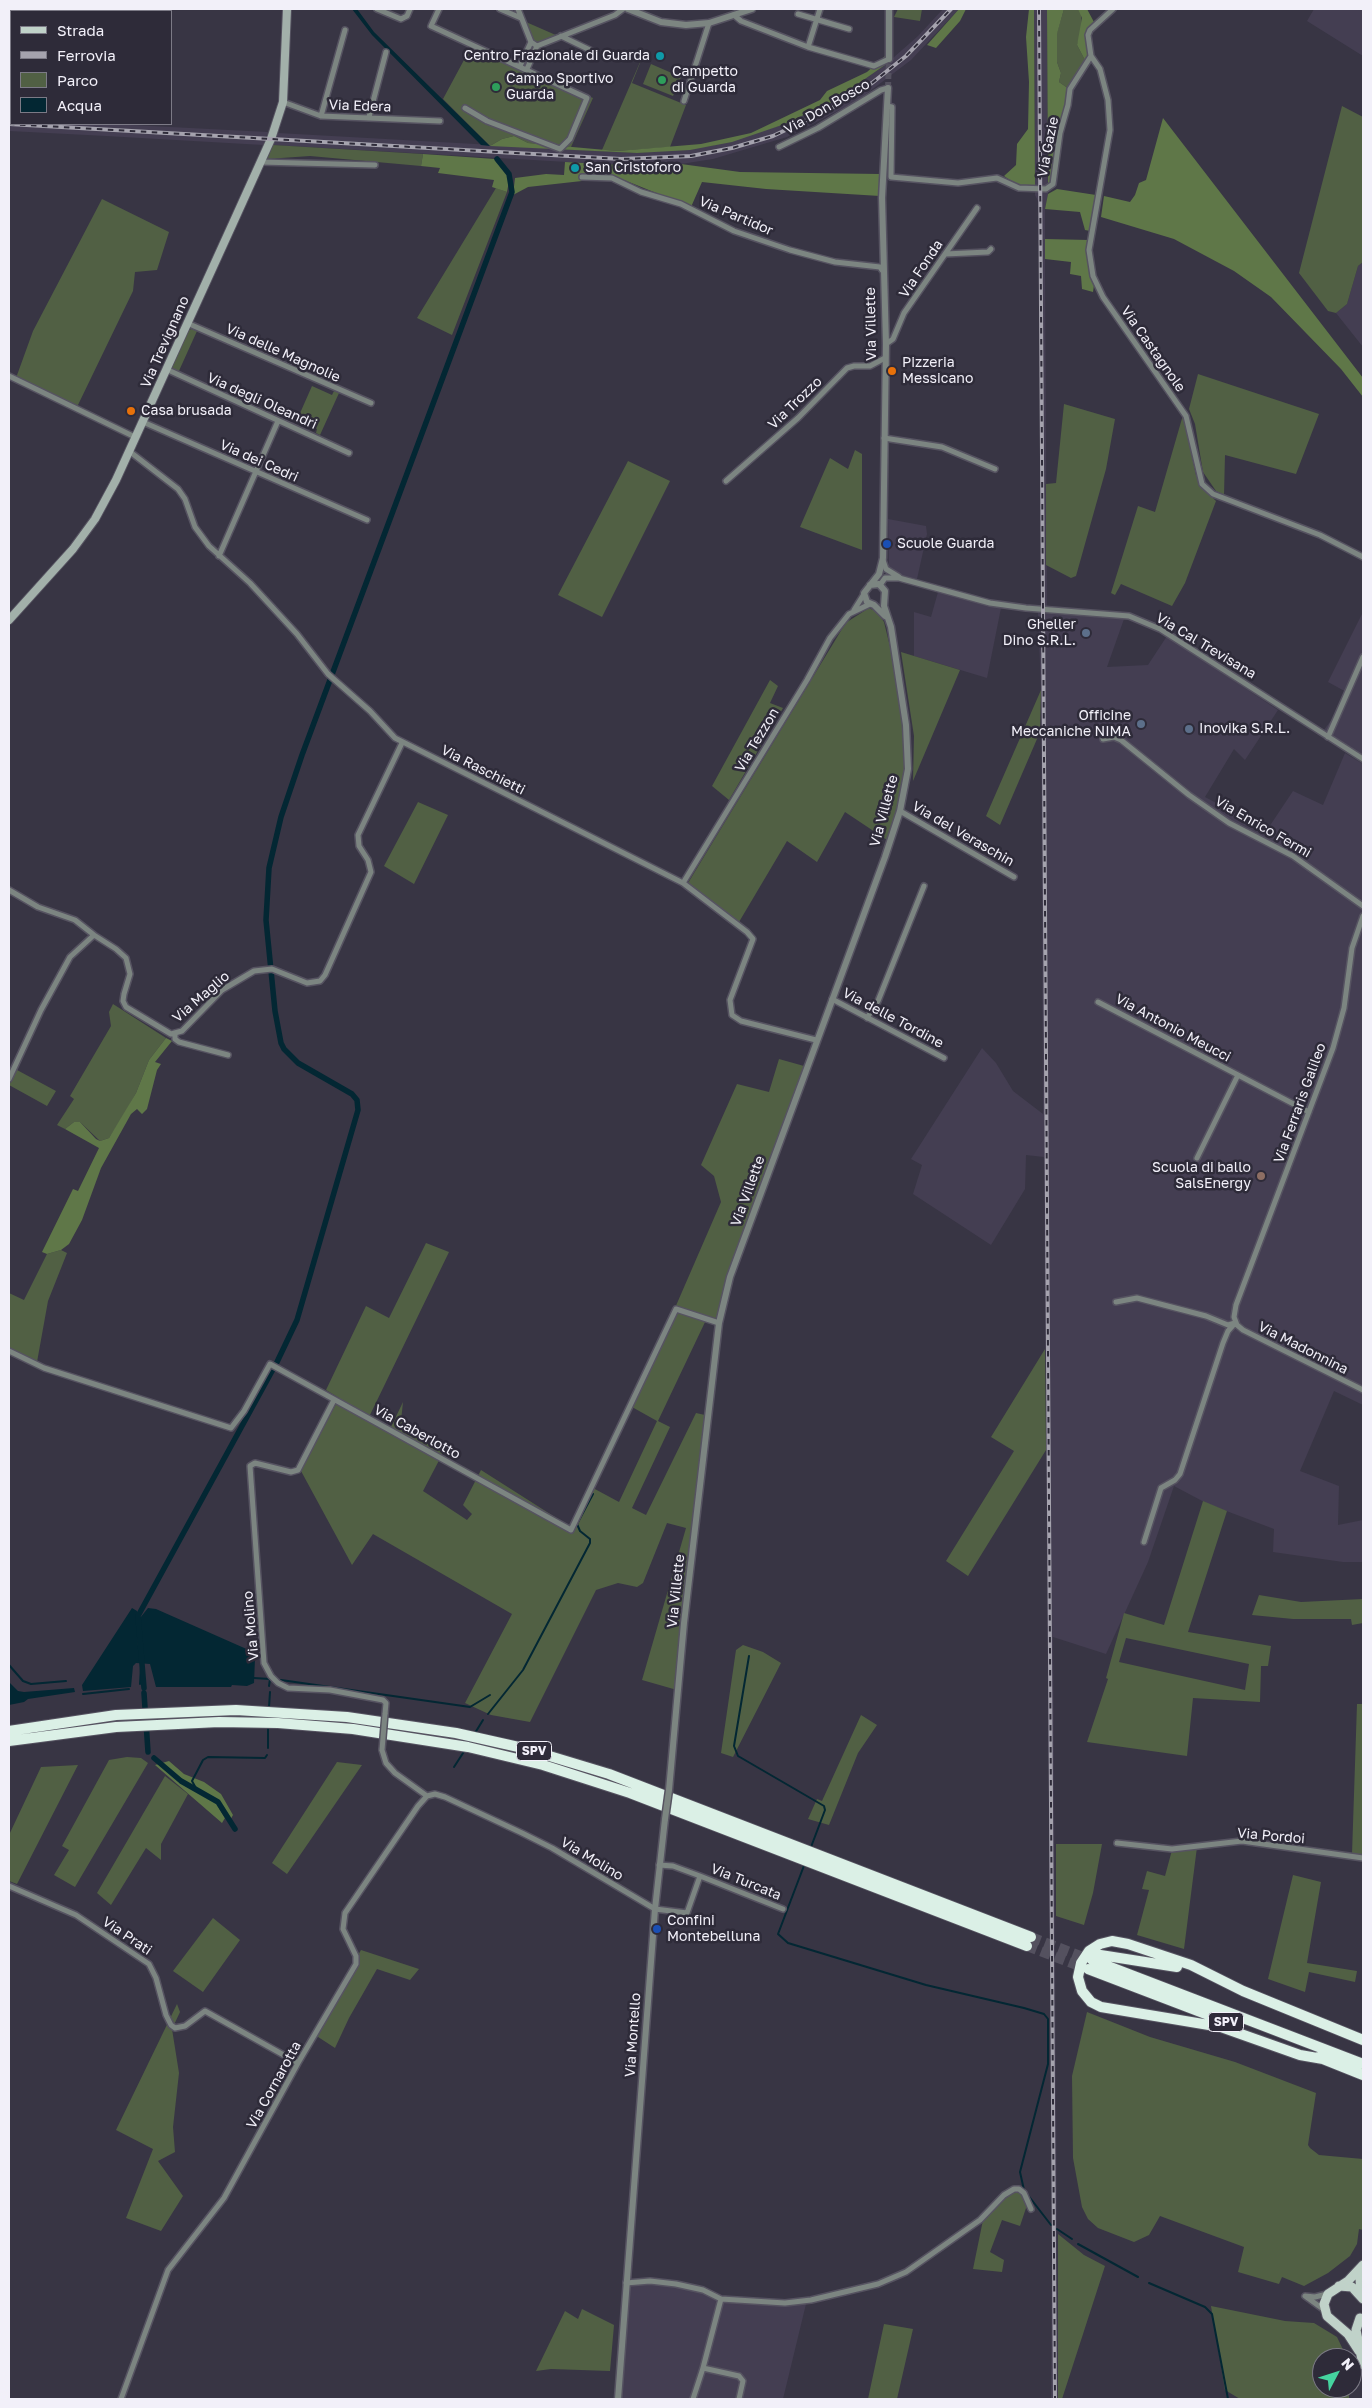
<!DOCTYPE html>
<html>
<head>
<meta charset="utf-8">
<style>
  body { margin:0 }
  #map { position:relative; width:1372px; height:2408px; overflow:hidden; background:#383544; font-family:"Golos Text",sans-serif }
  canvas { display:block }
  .frame { position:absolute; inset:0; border:10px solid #f2f0f9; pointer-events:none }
  .legend { position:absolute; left:10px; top:10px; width:162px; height:115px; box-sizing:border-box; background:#2e2b39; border:1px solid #7c7a86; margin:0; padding:6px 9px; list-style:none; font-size:15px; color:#f2f0f9 }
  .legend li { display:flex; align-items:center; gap:10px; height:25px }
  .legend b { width:25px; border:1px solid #7c7a86 }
  .north { position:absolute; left:1312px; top:2348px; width:50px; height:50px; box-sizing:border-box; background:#2e2b39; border:1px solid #7c7a86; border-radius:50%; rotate:50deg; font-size:14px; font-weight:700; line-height:20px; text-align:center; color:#f2f0f9 }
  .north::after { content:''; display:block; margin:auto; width:18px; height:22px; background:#45d49f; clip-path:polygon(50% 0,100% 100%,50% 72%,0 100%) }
</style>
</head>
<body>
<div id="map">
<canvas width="1372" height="2408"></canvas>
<div class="frame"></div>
<ul class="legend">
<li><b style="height:6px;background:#c0d2c9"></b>Strada</li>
<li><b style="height:6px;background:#a5a3ae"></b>Ferrovia</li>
<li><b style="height:14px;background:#516044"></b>Parco</li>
<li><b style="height:14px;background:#032733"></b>Acqua</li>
</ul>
<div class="north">N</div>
</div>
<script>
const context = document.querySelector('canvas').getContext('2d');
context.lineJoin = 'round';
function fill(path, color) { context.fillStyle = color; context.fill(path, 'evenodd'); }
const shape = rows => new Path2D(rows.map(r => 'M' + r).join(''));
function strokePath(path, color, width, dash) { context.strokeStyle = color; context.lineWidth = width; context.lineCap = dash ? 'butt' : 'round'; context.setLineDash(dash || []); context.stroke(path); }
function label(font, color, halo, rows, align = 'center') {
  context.font = font + ' "Golos Text",sans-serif'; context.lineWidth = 5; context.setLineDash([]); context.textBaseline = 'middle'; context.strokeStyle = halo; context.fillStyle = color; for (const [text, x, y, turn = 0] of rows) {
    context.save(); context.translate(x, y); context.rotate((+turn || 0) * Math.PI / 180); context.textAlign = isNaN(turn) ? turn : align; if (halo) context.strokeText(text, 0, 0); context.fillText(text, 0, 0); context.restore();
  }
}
fill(shape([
  [943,9,959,9,911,60,857,101,787,137,713,159,681,164,637,166,273,145,278,133,637,153,711,146,782,125,832,102,885,65,918,36],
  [1034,9,1047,9,1048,194,1045,209,1045,272,1047,606,1041,606,1039,203,1035,195],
  [1314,9,1363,9,1363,56,1307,21],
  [9,118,11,118,11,124,112,124,268,132,263,145,106,136,9,131],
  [1363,262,1363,347,1336,313,1347,304,1358,266],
  [888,519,926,526,927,534,917,579,889,573],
  [938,592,1001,608,987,678,914,656,914,612,931,617],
  [1363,612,1363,755,1324,730,1350,694,1328,682],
  [1038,613,1124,619,1107,667,1148,665,1167,636,1278,710,1245,760,1234,749,1205,797,1267,830,1293,791,1323,805,1345,753,1363,764,1363,1405,1334,1391,1300,1471,1339,1486,1338,1525,1363,1520,1363,1562,1343,1562,1273,1552,1274,1529,1208,1504,1174,1486,1148,1562,1106,1654,1053,1637,1058,2399,1051,2399,1052,2234,1044,1157,1026,1155,1025,1189,991,1245,913,1194,922,1165,911,1159,982,1048,996,1063,1013,1091,1043,1114,1041,690],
  [627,2280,683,2283,733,2300,806,2304,783,2399,618,2399]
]), '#443e52');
fill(shape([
  [898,9,922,9,920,21,894,17],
  [1064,9,1078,9,1081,12,1082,28,1077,45,1086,62,1069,89,1059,82,1061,73,1057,62,1057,33],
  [526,22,558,36,535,43],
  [471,47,593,98,571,147,528,143,514,136,502,139,490,146,443,99],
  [644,53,632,83,686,105,670,147,617,151,602,150],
  [651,64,681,77,673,96,643,84],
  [1342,106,1363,117,1363,262,1358,266,1347,304,1336,313,1328,311,1299,273],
  [273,145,423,154,421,166,310,156,267,159],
  [496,188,507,192,452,335,417,318],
  [102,199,169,232,157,270,135,272,133,291,77,407,16,378,33,331],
  [192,329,197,331,178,373,170,366,187,330],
  [1198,374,1319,414,1296,474,1225,455,1224,495,1216,491,1203,472,1195,424,1189,409],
  [312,386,332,395,334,391,339,393,320,435,316,433,317,429,297,420],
  [1064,404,1115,419,1106,469,1076,576,1071,578,1046,565,1046,484,1056,483],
  [1183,415,1196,475,1204,489,1216,501,1185,583,1172,606,1121,584,1115,595,1111,593,1138,506,1155,512],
  [855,450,862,454,862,550,800,527,830,458,848,469],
  [628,461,670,481,602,617,558,595],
  [869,608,877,612,884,622,892,655,905,737,904,776,898,810,887,840,845,812,817,862,787,841,739,922,688,883,842,629,847,622],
  [901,652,960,670,913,781,914,736],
  [770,680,778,686,770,703,783,708,729,800,712,786],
  [1041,690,1040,732,1000,825,986,816],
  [418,802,448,815,414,884,384,866],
  [113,1004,166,1038,149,1060,136,1093,121,1120,109,1138,100,1141,80,1122,74,1122,65,1129,57,1125,74,1099,70,1096,111,1026,109,1012],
  [779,1059,804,1066,727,1277,717,1324,706,1320,658,1421,670,1427,632,1508,646,1515,696,1413,705,1415,677,1690,642,1680,686,1528,667,1523,643,1583,637,1587,618,1583,596,1590,530,1722,491,1715,465,1703,512,1614,373,1534,352,1565,301,1471,339,1398,326,1390,366,1306,389,1318,426,1243,449,1252,369,1417,391,1427,403,1402,401,1421,445,1449,423,1491,467,1520,472,1514,463,1505,481,1470,569,1526,593,1488,619,1502,657,1421,632,1407,721,1202,714,1176,701,1165,737,1084,769,1092],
  [17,1070,56,1091,47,1106,9,1085],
  [61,1250,67,1253,48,1301,37,1362,9,1349,9,1293,24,1300,47,1254],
  [1045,1349,1046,1450,968,1576,946,1561,1014,1451,991,1437],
  [1203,1501,1227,1511,1188,1632,1271,1646,1268,1666,1261,1666,1260,1702,1193,1698,1187,1756,1087,1742,1108,1679,1106,1678,1124,1613,1164,1625],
  [1126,1638,1249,1664,1245,1690,1119,1662],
  [1259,1595,1301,1602,1363,1599,1363,1623,1352,1625,1351,1619,1293,1619,1252,1615],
  [743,1645,763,1652,781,1663,733,1757,721,1753,736,1650],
  [1357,1704,1363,1704,1363,1856,1352,1854],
  [861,1715,877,1725,858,1753,829,1825,808,1819,817,1799,822,1801],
  [127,1757,141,1758,148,1763,75,1887,54,1875,69,1850,62,1846,109,1760],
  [337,1762,362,1765,287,1874,272,1863],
  [78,1765,17,1884,9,1881,9,1835,41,1767],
  [165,1776,188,1794,161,1844,161,1860,146,1848,111,1905,97,1893],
  [1056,1844,1102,1844,1093,1893,1084,1925,1056,1916],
  [1197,1847,1184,1949,1137,1935,1149,1890,1142,1889,1147,1871,1165,1876,1172,1850],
  [1293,1875,1321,1882,1307,1963,1357,1971,1355,1982,1309,1972,1305,1992,1268,1979],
  [213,1918,240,1940,203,1992,173,1971],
  [361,1950,419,1969,410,1980,377,1969,349,2018,335,2048,312,2033],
  [177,2004,180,2012,172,2029,179,2073,173,2127,175,2152,158,2161,183,2196,161,2231,126,2218,153,2149,116,2130],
  [1087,2012,1150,2037,1235,2062,1316,2093,1308,2145,1310,2148,1319,2155,1363,2159,1363,2230,1359,2229,1357,2244,1350,2256,1328,2273,1304,2286,1282,2277,1279,2284,1238,2272,1244,2247,1160,2216,1149,2235,1134,2242,1098,2228,1088,2219,1082,2207,1073,2158,1072,2076],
  [1016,2191,1020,2192,1027,2205,1020,2226,1002,2220,990,2252,1004,2260,1002,2272,973,2269,983,2220,1002,2199],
  [1058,2234,1084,2255,1105,2266,1062,2399,1058,2399],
  [1211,2306,1285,2321,1314,2323,1337,2337,1347,2358,1322,2358,1322,2388,1349,2388,1349,2399,1240,2399,1225,2390],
  [582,2309,614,2325,610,2371,551,2369,536,2371,565,2311,578,2319],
  [884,2324,913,2329,897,2399,868,2399]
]), '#516044');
fill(shape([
  [959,9,966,9,960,21,936,48,927,45],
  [1029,9,1034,9,1035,187,1018,186,1004,176,1016,165,1017,144,1028,129,1029,82,1026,37],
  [1047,9,1064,9,1057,34,1057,62,1061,73,1059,82,1069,89,1054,155,1051,181,1048,186],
  [1078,9,1087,9,1095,24,1090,27,1090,55,1086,62,1077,45,1082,18],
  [885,56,885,65,832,102,782,125,732,142,690,150,637,153,490,146,502,139,514,136,528,143,617,151,701,144,751,133,820,100,827,91,867,72],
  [1163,118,1363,378,1363,397,1341,369,1271,297,1234,271,1174,239,1101,217,1104,196,1130,202,1135,195,1139,183,1146,180],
  [423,154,495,159,507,174,509,181,507,192,492,187,494,180,438,173,440,168,421,166],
  [565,162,637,166,681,164,740,172,880,174,880,196,766,189,702,182,691,207,624,180,583,178,582,181,528,187,513,195,515,178,546,174,564,175],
  [1057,189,1096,195,1090,231,1085,230,1080,212,1045,209,1048,194],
  [1045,239,1089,240,1087,253,1094,285,1093,292,1082,289,1081,276,1070,274,1071,262,1045,259],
  [166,1038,172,1041,155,1062,161,1064,157,1070,147,1109,142,1114,137,1109,131,1114,101,1168,82,1220,69,1244,61,1250,47,1254,42,1252,73,1189,78,1191,99,1148,65,1129,74,1122,80,1122,96,1139,100,1141,109,1138,136,1093,149,1060],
  [169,1761,184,1774,204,1782,221,1794,233,1815,229,1822,217,1805,225,1818,222,1823,155,1765]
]), '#5f7748');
fill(shape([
  [352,9,357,9,374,32,490,146,481,145,372,35],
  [132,1608,137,1611,138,1648,142,1647,140,1618,148,1608,156,1609,251,1651,255,1658,254,1683,247,1686,232,1685,231,1687,156,1687,150,1664,136,1663,133,1666,131,1687,83,1691,82,1685],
  [9,1682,18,1691,24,1692,74,1688,75,1692,28,1699,24,1702,9,1705]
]), '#032733');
strokePath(shape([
  [749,1656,734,1746,738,1756,824,1806,825,1810,811,1847],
  [9,1665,23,1681,31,1684,66,1681],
  [254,1678,270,1679],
  [281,1680,470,1707,490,1695],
  [140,1684,141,1667],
  [269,1686,270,1679],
  [83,1694,129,1689],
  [269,1707,270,1692],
  [488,1714,523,1670,590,1543,590,1539,580,1531,577,1524,593,1494],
  [475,1733,483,1720],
  [268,1748,268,1727],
  [454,1767,465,1750],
  [197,1790,192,1781,203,1760,208,1757,265,1758,267,1755],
  [805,1863,778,1934,788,1943,926,1985,1024,2008,1044,2014,1048,2019,1048,2064,1020,2172,1024,2190,1051,2225],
  [1057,2229,1072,2239],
  [1078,2244,1138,2277],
  [1149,2283,1205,2307,1212,2314,1228,2399]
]), '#032733', 2);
strokePath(shape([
  [144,1688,138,1616,277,1362,297,1320,358,1110,357,1100,352,1094,298,1063,284,1049,281,1043,275,1011,266,920,269,868,281,817,302,755,512,192,509,174,497,159],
  [144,1693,148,1752],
  [154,1758,181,1781,218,1802,235,1829]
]), '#032733', 5.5);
strokePath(shape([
  [888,88,889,59]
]), '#54515f', 6, [6, 3]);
strokePath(shape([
  [1031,1937,1091,1960],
  [1027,1946,1087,1969]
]), '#54515f', 10, [10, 5]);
const minor = shape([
  [377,9,401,19,407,16,410,9],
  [439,9,431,26,587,98,570,139,560,149,487,121,465,108],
  [500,9,521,18],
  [518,9,531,42,537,46],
  [798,14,849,29],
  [734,15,741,21,808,47,874,66,889,59],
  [561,36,592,51],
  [809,44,820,9],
  [1091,56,1100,69,1108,100,1110,130,1089,250,1093,276,1103,297,1186,416,1202,484,1213,494,1320,535,1363,557],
  [520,66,531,42],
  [527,69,537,46,615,15,623,9],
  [684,101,709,23],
  [283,102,321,116,440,121],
  [887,106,892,107,891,177,958,183,997,178,1019,188,1046,189,1053,184,1060,133,1068,105,1070,89,1091,56,1088,35,1090,30,1113,9],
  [321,116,345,30],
  [369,117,386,52],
  [779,147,818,128,881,90,888,88],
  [260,162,375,165],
  [582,177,612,178,641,192,681,204,734,231,790,250,835,262,880,267,882,270],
  [945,254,988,252,991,249],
  [187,323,371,403],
  [886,344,893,339,904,313,977,208],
  [166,369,349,453],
  [9,376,135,437],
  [143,422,367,520],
  [884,438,942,447,995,469],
  [129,451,178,489,185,499,195,527,209,546,250,583,297,634,328,674,370,711,395,738,683,883,747,932,753,939,730,1000,732,1015,741,1021,816,1040],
  [726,481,798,418,847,368,854,366,870,366,885,358],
  [219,556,278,421],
  [883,560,886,569,899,577],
  [880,585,885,578,899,578,990,603,1026,608,1129,616,1160,629,1363,759],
  [854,610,864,594],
  [1328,737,1363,657],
  [1103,739,1114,737,1121,740,1189,795,1229,823,1293,856,1363,906],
  [900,811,1014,877],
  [683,883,807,680,830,638,849,614,870,604],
  [9,890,38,907,75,920,94,935],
  [1363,916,1352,948,1344,1008,1333,1048,1236,1305,1234,1317,1237,1325,1243,1330,1363,1390],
  [832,999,944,1058],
  [1098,1002,1309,1112],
  [867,1018,878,1001,924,886],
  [175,1034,175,1039,179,1042,228,1055],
  [9,1079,41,1010,70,957,94,935,116,949,126,958,130,974,124,994,123,1001,126,1007,171,1034,182,1031,222,990,254,971,272,969,307,983,320,981,325,975,371,872,368,860,359,846,358,835,402,743],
  [1197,1158,1238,1075],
  [1116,1302,1137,1298,1206,1316,1228,1325,1235,1323],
  [9,1351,44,1368,231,1428,244,1411,270,1364,571,1530,676,1309,719,1323],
  [334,1400,298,1470,291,1472,255,1463,250,1466,264,1663,271,1676,278,1683,288,1688,330,1690,383,1700,386,1703,385,1714],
  [1144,1542,1161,1488,1175,1480,1180,1474,1223,1343,1228,1331,1236,1322],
  [382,1750,386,1763,395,1773,427,1796],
  [1117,1843,1172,1849,1242,1841,1363,1858],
  [659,1865,673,1866,700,1876],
  [9,1886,76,1915,149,1964,156,1978,166,2015,171,2025,175,2028,185,2026,205,2011,298,2063],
  [626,2283,650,2281,676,2284,703,2290,721,2299,785,2303,811,2300,878,2284,906,2272,980,2220,1004,2195,1014,2189,1019,2189,1024,2193,1031,2209],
  [721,2299,703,2368,739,2376,743,2381,739,2399],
  [1323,2309,1305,2296,1315,2297,1327,2294],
  [121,2399,168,2270,224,2198,298,2063,356,1964,356,1956,343,1929,345,1913,418,1806,427,1796,435,1794,445,1797,522,1833,552,1848,655,1909,687,1913,700,1876,783,1909],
  [693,2399,703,2368]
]);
const tertiary = shape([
  [628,9,661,22,686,25,709,23,752,9],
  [889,9,889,59],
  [885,616,874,605,867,602,864,593,879,574,883,558,886,344,882,198,888,88],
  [669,1790,684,1623,719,1323,730,1277,885,857,900,811,908,769,906,725,891,627,884,606,885,591,879,584,870,585],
  [618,2399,655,1909,665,1819]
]);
const secondary = shape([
  [9,620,73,549,95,519,116,480,233,223,271,139,283,102,287,9]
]);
const primary = shape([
  [1339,2286,1352,2287,1363,2299],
  [1361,2295,1360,2279,1363,2269],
  [1360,2318,1356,2330,1363,2365],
  [1359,2351,1348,2334,1327,2316,1324,2304,1328,2294,1348,2281,1363,2265]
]);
const motorway = shape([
  [9,1731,116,1715,236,1710,347,1717,456,1733,523,1748,609,1774,1031,1937],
  [9,1741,116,1727,219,1722,278,1723,353,1729,468,1747,543,1765,630,1793,1027,1946],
  [1094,1954,1177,1967],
  [1092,1960,1363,2064],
  [1088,1969,1232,2024],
  [1318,2057,1363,2075],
  [1323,2059,1300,2055,1221,2027,1101,2007,1091,2002,1082,1991,1078,1977,1081,1963,1089,1951,1100,1944,1112,1941,1128,1944,1191,1965,1243,1991,1363,2040]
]);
strokePath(minor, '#565361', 8);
strokePath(tertiary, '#565361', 9);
strokePath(secondary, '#565361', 10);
strokePath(primary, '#565361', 11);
strokePath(motorway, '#565361', 12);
strokePath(minor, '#7c8581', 5);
strokePath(tertiary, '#7c8581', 6);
strokePath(secondary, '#a2b0aa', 8);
strokePath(primary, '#c0d2c9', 9);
strokePath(motorway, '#dbf0e6', 10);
const rail = shape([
  [1039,9,1055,2399],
  [9,124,621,159,691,156,732,148,773,136,836,106,872,83,906,56,951,9]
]);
strokePath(rail, '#a5a3ae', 4);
strokePath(rail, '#2e2b39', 2, [5.5]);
const minorBridge = shape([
  [382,1750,385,1714]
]);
const tertiaryBridge = shape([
  [665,1819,669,1790]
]);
strokePath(minorBridge, '#565361', 8, []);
strokePath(tertiaryBridge, '#565361', 9, []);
strokePath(minorBridge, '#7c8581', 5);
strokePath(tertiaryBridge, '#7c8581', 6);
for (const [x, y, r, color] of [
  [660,56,5,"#0f9aa8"],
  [662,80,5,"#2e9e5b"],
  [496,87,5,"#2e9e5b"],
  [575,168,5,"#0f9aa8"],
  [892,371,5,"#e8710a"],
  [131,411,5,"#e8710a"],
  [887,544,5,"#1a4fb4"],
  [1086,633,5,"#5c6f8a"],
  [1141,724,5,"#5c6f8a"],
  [1189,729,5,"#5c6f8a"],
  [1261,1176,5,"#8d6e63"],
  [657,1929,5,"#1a4fb4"]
]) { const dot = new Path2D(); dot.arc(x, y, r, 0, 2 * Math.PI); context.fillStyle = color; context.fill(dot); strokePath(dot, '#2e2b39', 2); }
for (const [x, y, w] of [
  [534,1751,35],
  [1226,2022,35]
]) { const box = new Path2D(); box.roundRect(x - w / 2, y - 9.5, w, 19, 4); context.fillStyle = '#2e2b39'; context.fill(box); strokePath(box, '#f2f0f9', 1); }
label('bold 12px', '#f2f0f9', null, [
  ["SPV",534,1751],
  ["SPV",1226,2022]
]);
label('14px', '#f2f0f9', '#2e2b39', [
  ["Centro Frazionale di Guarda",650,56,"right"],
  ["Campetto",672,72],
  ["di Guarda",672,88],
  ["Campo Sportivo",506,79],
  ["Guarda",506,95],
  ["San Cristoforo",585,168],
  ["Pizzeria",902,363],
  ["Messicano",902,379],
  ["Casa brusada",141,411],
  ["Scuole Guarda",897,544],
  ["Gheller",1076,625,"right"],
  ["Dino S.R.L.",1076,641,"right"],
  ["Officine",1131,716,"right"],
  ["Meccaniche NIMA",1131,732,"right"],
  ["Inovika S.R.L.",1199,729],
  ["Scuola di ballo",1251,1168,"right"],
  ["SalsEnergy",1251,1184,"right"],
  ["Confini",667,1921],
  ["Montebelluna",667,1937]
], 'left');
label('14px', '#f2f0f9', '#2e2b39', [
  ["Via Edera",360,106,2],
  ["Via Don Bosco",827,107,-30],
  ["Via Gazie",1048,147,-79],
  ["Via Partidor",736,216,23],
  ["Via Fonda",921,269,-56],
  ["Via Villette",871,324,-91],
  ["Via Trevignano",165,342,-66],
  ["Via Castagnole",1153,349,55],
  ["Via delle Magnolie",283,353,24],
  ["Via degli Oleandri",262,401,24],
  ["Via Trozzo",795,403,-44],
  ["Via dei Cedri",259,461,24],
  ["Via Cal Trevisana",1206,646,31],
  ["Via Tezzon",757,740,-59],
  ["Via Raschietti",483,770,27],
  ["Via Villette",884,811,-75],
  ["Via Enrico Fermi",1263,827,30],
  ["Via del Veraschin",963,834,30],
  ["Via Maglio",201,997,-41],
  ["Via delle Tordine",893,1018,28],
  ["Via Antonio Meucci",1173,1028,28],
  ["Via Ferraris Galileo",1300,1103,-70],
  ["Via Villette",748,1191,-70],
  ["Via Madonnina",1303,1348,27],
  ["Via Caberlotto",417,1432,29],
  ["Via Villette",676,1591,-84],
  ["Via Molino",251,1626,-95],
  ["Via Pordoi",1271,1836,5],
  ["Via Molino",592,1859,31],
  ["Via Turcata",746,1882,22],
  ["Via Prati",127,1936,34],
  ["Via Montello",633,2035,-86],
  ["Via Cornarotta",274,2085,-61]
]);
</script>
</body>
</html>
